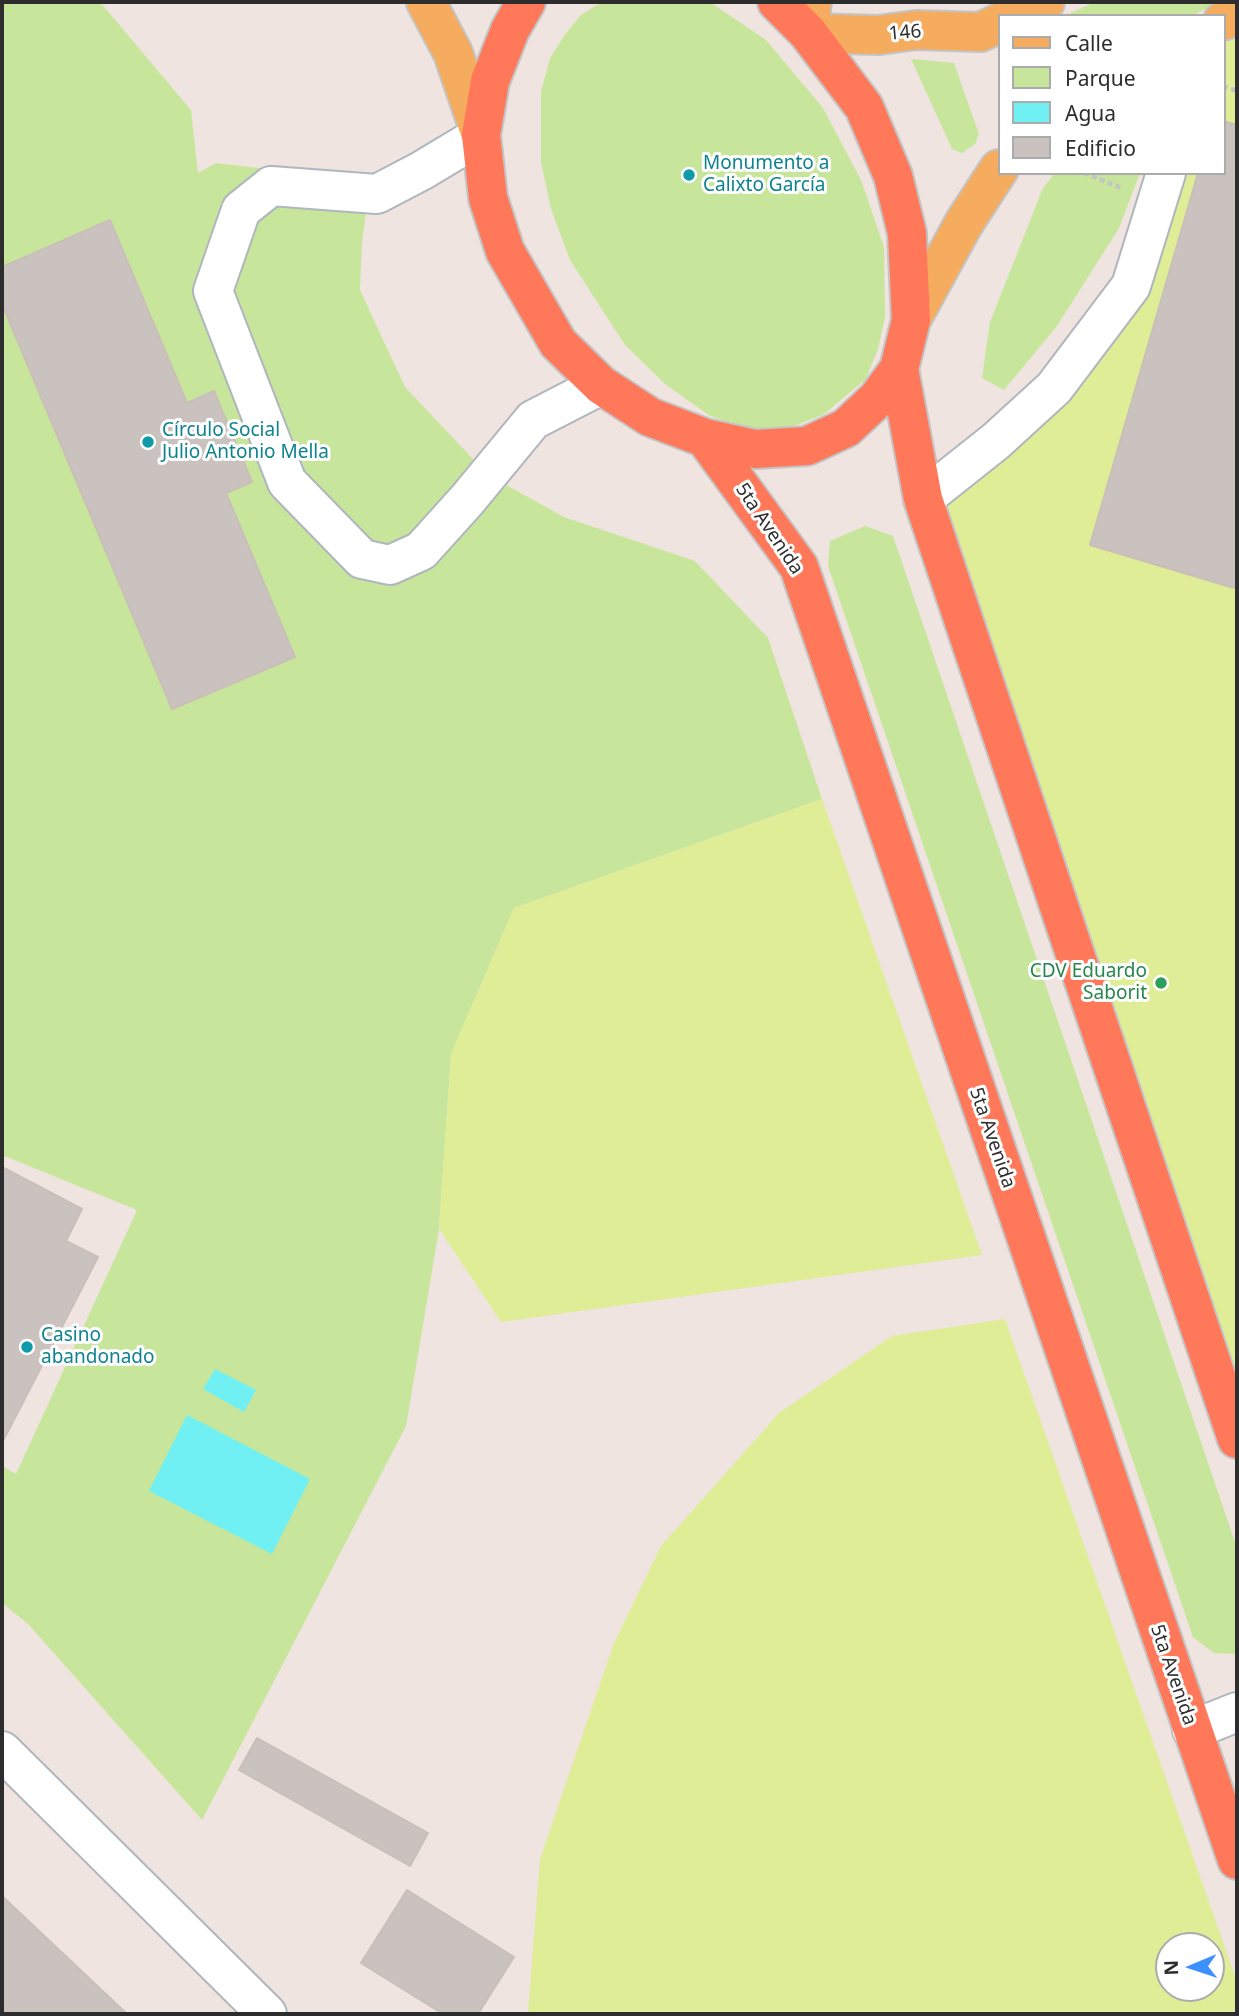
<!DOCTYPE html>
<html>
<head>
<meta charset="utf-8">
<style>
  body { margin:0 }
  #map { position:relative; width:1239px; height:2016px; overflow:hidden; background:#efe4df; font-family:"Noto Sans",sans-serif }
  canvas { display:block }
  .frame { position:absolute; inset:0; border:4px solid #2d2d2d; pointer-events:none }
  .legend { position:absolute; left:998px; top:14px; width:228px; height:161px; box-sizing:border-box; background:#fff; border:2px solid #ababab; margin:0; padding:9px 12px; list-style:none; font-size:21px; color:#2d2d2d }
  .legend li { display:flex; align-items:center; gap:14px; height:35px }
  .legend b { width:35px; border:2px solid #ababab }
  .north { position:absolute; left:1155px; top:1932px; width:70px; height:70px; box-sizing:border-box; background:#fff; border:2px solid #ababab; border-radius:50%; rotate:268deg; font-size:19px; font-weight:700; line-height:28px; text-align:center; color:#2d2d2d }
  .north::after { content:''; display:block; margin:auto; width:24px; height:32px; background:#3c91ff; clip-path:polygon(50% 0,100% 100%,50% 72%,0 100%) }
</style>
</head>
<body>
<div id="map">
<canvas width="1239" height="2016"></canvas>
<div class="frame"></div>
<ul class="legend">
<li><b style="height:9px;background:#f5ac5e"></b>Calle</li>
<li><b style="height:19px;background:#c7e69b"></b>Parque</li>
<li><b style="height:19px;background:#70f0f2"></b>Agua</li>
<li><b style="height:19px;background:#cac2be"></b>Edificio</li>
</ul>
<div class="north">N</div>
</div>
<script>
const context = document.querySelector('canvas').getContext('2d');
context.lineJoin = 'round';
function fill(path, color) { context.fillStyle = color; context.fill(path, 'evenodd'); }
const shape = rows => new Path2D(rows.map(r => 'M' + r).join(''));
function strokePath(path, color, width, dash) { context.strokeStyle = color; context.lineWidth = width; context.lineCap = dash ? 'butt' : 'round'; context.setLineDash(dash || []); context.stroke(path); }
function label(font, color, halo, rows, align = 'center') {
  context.font = font + ' "Noto Sans",sans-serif'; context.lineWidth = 6; context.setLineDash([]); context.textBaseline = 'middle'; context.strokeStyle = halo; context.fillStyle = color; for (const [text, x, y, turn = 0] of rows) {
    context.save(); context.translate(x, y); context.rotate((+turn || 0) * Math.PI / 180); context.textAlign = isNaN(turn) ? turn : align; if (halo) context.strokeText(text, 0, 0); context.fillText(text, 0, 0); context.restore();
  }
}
fill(shape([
  [2,2,100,2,191,110,198,173,216,163,370,181,362,242,360,290,405,387,488,475,564,517,695,561,768,638,822,799,514,908,451,1054,439,1229,406,1426,202,1820,28,1624,2,1603,2,1466,16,1474,137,1210,2,1155],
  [602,2,710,2,766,40,823,108,861,180,884,247,885,317,878,349,866,379,823,415,780,431,746,428,710,416,665,384,625,345,570,260,551,209,541,162,541,92,550,58,564,36,581,15],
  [1095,2,1220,2,1191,16,1064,16],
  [911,59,954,63,979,134,975,144,962,153,952,149],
  [1055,173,1140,173,1119,228,1057,326,1004,390,982,378,990,322,1043,188],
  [865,526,893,536,1237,1548,1237,1654,1214,1653,1193,1637,828,566,830,541]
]), '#c7e69b');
fill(shape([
  [1237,14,1237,1439,923,500,1131,286,1166,173,1223,173,1223,21],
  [822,799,982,1255,501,1322,439,1229,451,1054,514,908],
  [1005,1319,1237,1982,1237,2007,1231,2014,528,2014,540,1859,614,1643,661,1546,779,1413,892,1336],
  [1169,1946,1211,1946,1211,1988,1169,1988]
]), '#deed96');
fill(shape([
  [215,1369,256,1390,244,1412,203,1389],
  [187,1415,310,1479,272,1554,149,1491]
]), '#70f0f2');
const building = shape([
  [1223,121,1237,125,1237,578,1234,588,1090,545,1198,173,1223,173,1223,121],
  [110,220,187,403,214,391,252,482,226,493,295,657,172,709,2,304,2,267,110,220],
  [2,1167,82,1209,66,1241,98,1257,4,1439,2,1438,2,1167],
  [257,1738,428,1833,410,1866,239,1770,257,1738],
  [407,1890,514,1957,478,2014,443,2014,361,1963,407,1890],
  [2,1896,127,2014,2,2014,2,1896]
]);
fill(building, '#cac2be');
strokePath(building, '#cabfb8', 2);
const minor = shape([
  [481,135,421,171,377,194,271,186,241,210,213,291,287,482,362,559,390,565,421,551,467,500,533,420,601,385],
  [923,499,996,441,1054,388,1131,286,1166,173],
  [1192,1730,1237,1712],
  [2,1751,267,2014]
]);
const major = shape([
  [426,2,453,53,481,135],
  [812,2,808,33,879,35,916,30,981,32,999,23],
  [1015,16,1045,2],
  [1223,21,1237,14],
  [911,320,964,223,999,169]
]);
const highway = shape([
  [526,2,510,30,490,81,481,135,488,198,505,251,558,343,601,385,650,417,705,438,755,449,807,446,846,428,877,399,899,369,911,320,907,233,893,176,864,107,808,33,777,2],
  [899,369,923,499,1237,1439],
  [705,438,799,567,1237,1860]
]);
strokePath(minor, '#afb6bd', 42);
strokePath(major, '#c4c4c4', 42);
strokePath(highway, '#c4c4c4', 42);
strokePath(shape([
  [1223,86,1237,91],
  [1084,173,1122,188]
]), '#c4c4c4', 4.5, [5, 3.5]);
strokePath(minor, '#fff', 38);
strokePath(major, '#f5ac5e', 38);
strokePath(highway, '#ff785a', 38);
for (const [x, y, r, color] of [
  [689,175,7,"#0f9aa8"],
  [148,442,7,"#0f9aa8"],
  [1161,983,7,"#2e9e5b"],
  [27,1347,7,"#0f9aa8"]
]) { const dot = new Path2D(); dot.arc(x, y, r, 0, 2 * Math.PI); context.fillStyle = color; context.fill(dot); strokePath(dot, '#fff', 2.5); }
label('19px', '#2d2d2d', '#fff', [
  ["146",905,33,-5],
  ["5ta Avenida",769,529,56],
  ["5ta Avenida",992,1138,71],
  ["5ta Avenida",1173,1675,71]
]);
label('19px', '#0d838f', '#fff', [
  ["Monumento a",703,164],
  ["Calixto García",703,186],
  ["Círculo Social",162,431],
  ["Julio Antonio Mella",162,453],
  ["Casino",41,1336],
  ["abandonado",41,1358]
], 'left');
label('19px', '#27864d', '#fff', [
  ["CDV Eduardo",1147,972],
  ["Saborit",1147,994]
], 'right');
</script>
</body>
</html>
